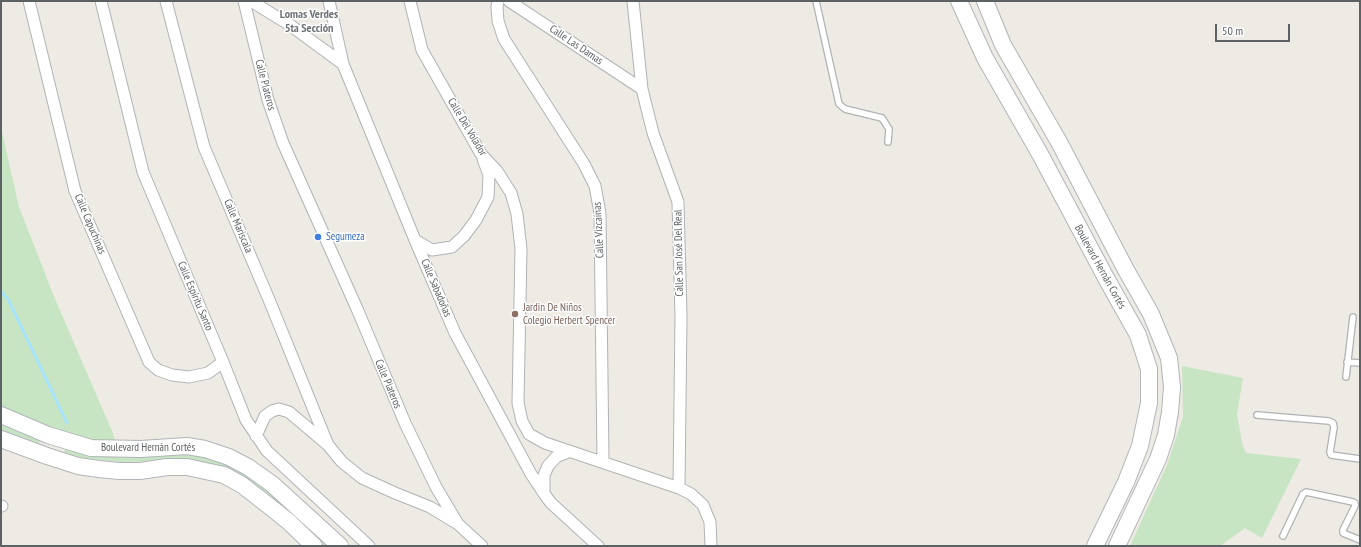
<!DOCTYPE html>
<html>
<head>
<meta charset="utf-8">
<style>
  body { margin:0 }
  #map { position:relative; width:1361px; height:547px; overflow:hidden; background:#eeeae4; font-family:"PT Sans Narrow",sans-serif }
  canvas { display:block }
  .frame { position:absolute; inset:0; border:2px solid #5c6164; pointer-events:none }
  .scale { position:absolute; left:1215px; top:24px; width:75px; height:18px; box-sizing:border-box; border:2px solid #5c6164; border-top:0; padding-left:5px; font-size:12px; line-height:14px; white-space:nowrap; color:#5c6164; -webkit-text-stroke:3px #fff; paint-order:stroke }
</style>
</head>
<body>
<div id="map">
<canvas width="1361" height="547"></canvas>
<div class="frame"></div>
<div class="scale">50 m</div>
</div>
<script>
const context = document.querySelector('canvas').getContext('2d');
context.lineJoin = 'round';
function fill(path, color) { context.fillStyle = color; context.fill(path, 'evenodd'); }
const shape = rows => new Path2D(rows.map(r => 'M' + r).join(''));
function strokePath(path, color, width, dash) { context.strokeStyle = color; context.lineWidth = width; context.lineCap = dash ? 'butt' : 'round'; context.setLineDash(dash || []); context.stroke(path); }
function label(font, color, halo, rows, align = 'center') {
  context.font = font + ' "PT Sans Narrow",sans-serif'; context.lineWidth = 3; context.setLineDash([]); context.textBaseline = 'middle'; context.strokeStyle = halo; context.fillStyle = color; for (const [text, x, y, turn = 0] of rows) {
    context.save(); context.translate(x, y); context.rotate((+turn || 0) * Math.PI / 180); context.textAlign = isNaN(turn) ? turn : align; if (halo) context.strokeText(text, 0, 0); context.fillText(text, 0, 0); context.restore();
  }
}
fill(shape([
  [1,128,19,207,55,299,112,431,118,449,1,415],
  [1182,366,1243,378,1237,414,1242,443,1246,453,1301,459,1262,538,1245,528,1220,546,1130,546,1167,465,1183,417],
  [1,419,41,436,38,446,1,430],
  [67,445,165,449,227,459,337,546,320,546,272,501,163,461,121,462,83,458,64,453]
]), '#c7e5c2');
strokePath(shape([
  [1,292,8,299,67,423]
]), '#a7e3fb', 3);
const lane = shape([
  [816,1,839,104,845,109,882,118,889,129,888,142],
  [1347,362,1360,363],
  [1346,377,1353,317],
  [1257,415,1329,421,1333,423,1334,427,1330,452,1331,455,1360,459],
  [1283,536,1303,494,1306,492,1353,502,1355,503,1355,506,1343,530,1343,533,1360,540]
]);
const street = shape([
  [29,1,75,191,149,362,158,370,172,375,189,377,208,373,223,362],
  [101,1,143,172,223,362,246,420,267,451,369,546],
  [166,1,204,147,270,302,328,445],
  [244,1,268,100,283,143,358,311,405,423,436,487,458,524],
  [251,1,290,25,343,64],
  [329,1,343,64,415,240,455,333,531,474,545,495,551,503,598,546],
  [410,1,422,50,481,154,497,171,511,193,517,214,521,249,518,403,522,421,529,434,545,443,679,488,691,494,703,505,710,522,711,546],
  [498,1,497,7,498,21,504,39,584,164,595,186,600,213,603,461],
  [509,1,642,89],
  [633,1,642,89,653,133,678,202,681,316,679,488],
  [415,240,432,250,452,247,464,236,476,220,488,197,489,175,483,159],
  [256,436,265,416,272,411,279,409,289,412,328,445,342,462,362,478,395,493,430,507,458,524,482,546],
  [544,492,544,475,548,466,556,457,568,452],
  [1,506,2,506]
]);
const secondary = shape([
  [959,1,985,58,1040,154,1106,278,1138,335,1149,369,1149,403,1140,446,1126,482,1095,546],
  [985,1,1003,45,1059,142,1126,270,1151,314,1169,358,1172,387,1170,412,1166,435,1158,459,1117,546],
  [1,415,48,435,91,448,141,449,187,446,205,449,229,457,248,467,272,484,340,546],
  [1,439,47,456,78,466,99,469,119,471,140,471,167,467,187,467,224,475,242,485,269,506,289,522,314,546]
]);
strokePath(lane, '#b0b3b6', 8);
strokePath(street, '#b0b3b6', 13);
strokePath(secondary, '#b1b5b9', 18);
strokePath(lane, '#fff', 5.5);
strokePath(street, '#fff', 11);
strokePath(secondary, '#fff', 16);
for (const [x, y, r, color] of [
  [318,237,4,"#3f7fe0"],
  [515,314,4,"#8d6e63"]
]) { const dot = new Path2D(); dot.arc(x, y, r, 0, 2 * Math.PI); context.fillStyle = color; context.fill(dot); strokePath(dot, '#fff', 1.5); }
label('11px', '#5c6164', '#fff', [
  ["Calle Las Damas",576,45,34],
  ["Calle Plateros",265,85,75],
  ["Calle Del Volador",467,127,59],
  ["Calle Capuchinas",90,224,67],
  ["Calle Mariscala",238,226,67],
  ["Calle Vizcaínas",599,230,-93],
  ["Calle San José Del Real",679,253,-91],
  ["Boulevard Hernán Cortés",1100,267,61],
  ["Calle Sabadoñas",436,288,67],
  ["Calle Espíritu Santo",195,296,67],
  ["Calle Plateros",388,384,67],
  ["Boulevard Hernán Cortés",148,448]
]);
label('11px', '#366cbe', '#fff', [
  ["Segumeza",326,237]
], 'left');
label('11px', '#785e54', '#fff', [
  ["Jardin De Niños",523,308],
  ["Colegio Herbert Spencer",523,321]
], 'left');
label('bold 12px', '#6d7376', '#fff', [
  ["Lomas Verdes",309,15],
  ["5ta Sección",309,29]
]);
</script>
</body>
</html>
